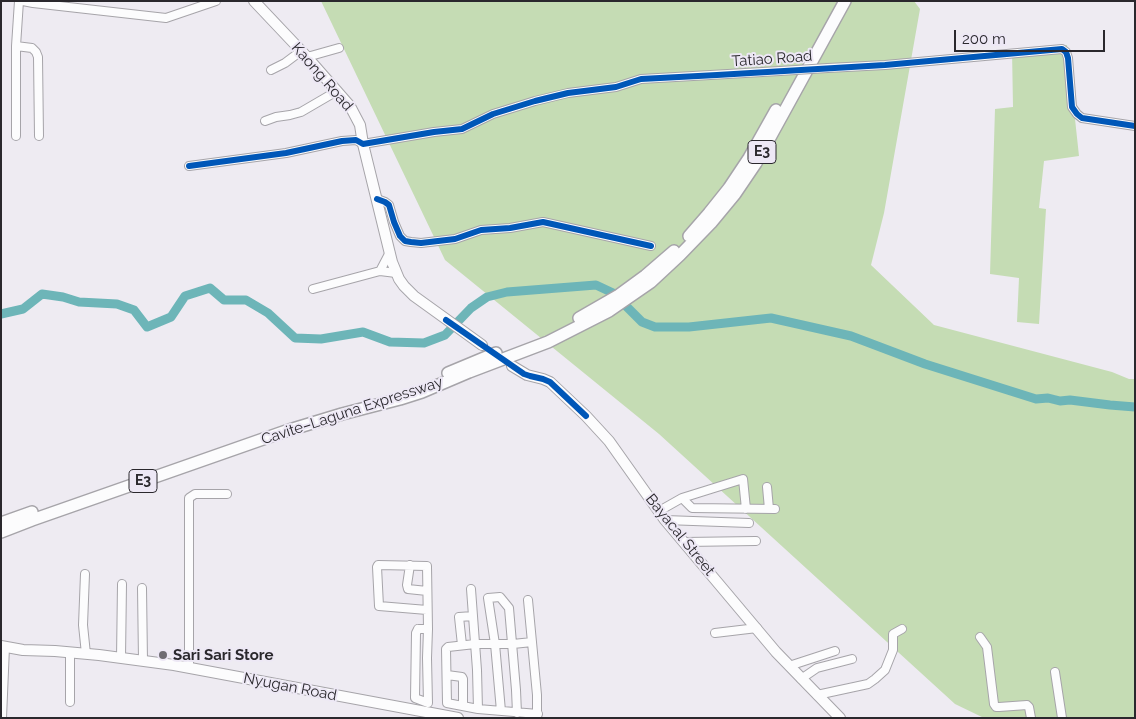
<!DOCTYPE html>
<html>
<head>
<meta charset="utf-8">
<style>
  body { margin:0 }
  #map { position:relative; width:1136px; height:719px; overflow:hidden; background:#eeebf2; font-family:Raleway,sans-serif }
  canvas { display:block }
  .frame { position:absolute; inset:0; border:2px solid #2a282d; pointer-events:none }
  .scale { position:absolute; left:954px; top:30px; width:151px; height:22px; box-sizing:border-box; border:2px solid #2a282d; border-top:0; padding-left:6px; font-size:15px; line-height:18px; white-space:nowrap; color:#2a282d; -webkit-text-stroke:4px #ede8f5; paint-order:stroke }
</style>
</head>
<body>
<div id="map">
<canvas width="1136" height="719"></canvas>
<div class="frame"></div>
<div class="scale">200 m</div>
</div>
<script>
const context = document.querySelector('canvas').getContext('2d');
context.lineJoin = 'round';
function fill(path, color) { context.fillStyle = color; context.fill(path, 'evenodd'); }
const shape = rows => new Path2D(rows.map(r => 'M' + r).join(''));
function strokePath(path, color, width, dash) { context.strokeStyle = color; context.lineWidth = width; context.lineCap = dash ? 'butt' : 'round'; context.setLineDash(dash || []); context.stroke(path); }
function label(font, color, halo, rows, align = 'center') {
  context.font = font + ' Raleway,sans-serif'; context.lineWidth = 4; context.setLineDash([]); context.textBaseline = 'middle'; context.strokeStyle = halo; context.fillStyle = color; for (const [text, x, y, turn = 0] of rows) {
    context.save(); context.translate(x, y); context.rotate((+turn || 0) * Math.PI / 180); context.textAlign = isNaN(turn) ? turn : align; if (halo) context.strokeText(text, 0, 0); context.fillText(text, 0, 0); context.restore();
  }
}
fill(shape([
  [321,1,914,1,920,9,884,213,871,265,934,325,1112,372,1129,379,1135,379,1135,718,984,718,955,704,659,434,445,260],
  [1067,45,1079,156,1044,161,1039,208,1046,209,1039,324,1017,322,1019,278,990,274,995,109,1013,107,1012,50]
]), '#c5dcb4');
strokePath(shape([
  [1,314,23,309,42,294,63,297,79,302,117,304,134,310,147,327,171,317,185,296,210,288,224,300,246,300,268,313,295,338,321,339,363,332,390,342,424,343,445,335,471,308,487,297,507,292,596,285,613,293,642,322,655,327,689,327,771,318,851,336,925,364,1036,399,1048,398,1060,401,1070,400,1110,405,1135,407]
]), '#6db5b8', 9);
const minor = shape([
  [19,1,16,46,32,48,36,52,38,57,39,136],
  [23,1,33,3,166,18,216,1],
  [307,57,339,48],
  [828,68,885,65,1062,49,1066,52,1068,58,1072,107,1077,114,1082,118,1135,126],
  [271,70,285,63,301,51],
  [265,121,276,117,290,115,301,112,337,91],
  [16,136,16,46],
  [189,166,286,153,342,141,356,140,363,144,434,132,462,129,493,114,535,101,568,93,616,87,641,79,780,71],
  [377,199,385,202,389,205,394,222,400,236,405,241,411,242,421,243,455,239,481,230,510,228,543,222,651,246],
  [380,271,390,252],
  [313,289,380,271,396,273],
  [767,487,769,509],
  [682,498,743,479,746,509],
  [659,511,682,498,692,508,775,509],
  [665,520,749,523],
  [685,542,756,541],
  [410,565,407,585,408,589,427,591],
  [85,574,83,625,86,654],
  [142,588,143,661],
  [471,589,477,670,478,709,538,714],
  [528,600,537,695,537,718],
  [427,610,379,606,377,567,378,565,427,566,428,629],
  [418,629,428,629,427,658,428,703,415,698,416,633,418,629],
  [715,633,757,628],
  [980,637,987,647,994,704,996,707,999,707,1027,705,1029,707,1031,718],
  [462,645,459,617,473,616],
  [70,652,70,702],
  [121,658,122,584],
  [789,666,835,651],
  [189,668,189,498,195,494,227,494],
  [1055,672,1062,718],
  [447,675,462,677,463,679,463,706],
  [801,679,817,668,852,659],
  [817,695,868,684,875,679,885,670,893,650,893,634,902,629],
  [478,709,447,703,446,649,448,647,475,644,513,644,532,642],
  [501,711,495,644,488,598,500,597,509,608,516,690,517,713],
  [2,718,5,647]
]);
const major = shape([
  [254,1,307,57,350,106,360,125,363,144,392,262,399,279,404,286,414,296,482,345],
  [512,366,527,375,543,379,550,382,586,416,609,441,665,520,776,652,840,718],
  [1,646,23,650,55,651,99,655,174,665,458,718]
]);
const highway = shape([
  [689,236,709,213,729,188,749,158,776,110],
  [579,318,619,295,645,276,674,251],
  [448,373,496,353],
  [1,523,32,512],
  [1,532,32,520,286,431,342,414,400,399,422,392,469,372,548,342,609,311,651,282,680,255,711,223,735,194,756,163,845,1]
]);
strokePath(minor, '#a6a4a9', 10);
strokePath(major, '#a6a4a9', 12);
strokePath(highway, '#a6a4a9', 14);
strokePath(minor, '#fcfcfd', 8);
strokePath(major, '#fcfcfd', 10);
strokePath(highway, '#fcfcfd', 11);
const minorBridge = shape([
  [780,71,828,68]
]);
strokePath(minorBridge, '#a6a4a9', 10, []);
strokePath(minorBridge, '#fcfcfd', 8);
strokePath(shape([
  [189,166,286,153,342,141,356,140,363,144,434,132,462,129,493,114,535,101,568,93,616,87,641,79,717,75,885,65,1062,49,1066,52,1068,58,1072,107,1077,114,1082,118,1135,126],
  [377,199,385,202,389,205,394,222,400,236,405,241,411,242,421,243,455,239,481,230,510,228,543,222,651,246],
  [446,320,524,374,530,376,543,379,550,382,586,416]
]), '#0057b8', 6);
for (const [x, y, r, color] of [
  [163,655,5,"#6f6c72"]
]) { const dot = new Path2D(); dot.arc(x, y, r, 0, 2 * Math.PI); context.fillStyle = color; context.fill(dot); strokePath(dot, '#ede8f5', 2); }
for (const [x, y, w] of [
  [762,152,28],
  [143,481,28]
]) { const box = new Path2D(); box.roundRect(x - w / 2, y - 11.5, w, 23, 4); context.fillStyle = '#ede8f5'; context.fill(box); strokePath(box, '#2a282d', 1); }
label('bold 14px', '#2a282d', null, [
  ["E3",762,152],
  ["E3",143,481]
]);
label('15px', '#2a282d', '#ede8f5', [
  ["Tatiao Road",772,59,-4],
  ["Kaong Road",322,77,49],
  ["Cavite–Laguna Expressway",352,411,-18],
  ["Bayacal Street",680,535,51],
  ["Nyugan Road",290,687,11]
]);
label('bold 15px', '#2a282d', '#ede8f5', [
  ["Sari Sari Store",173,655]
], 'left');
</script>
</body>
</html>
